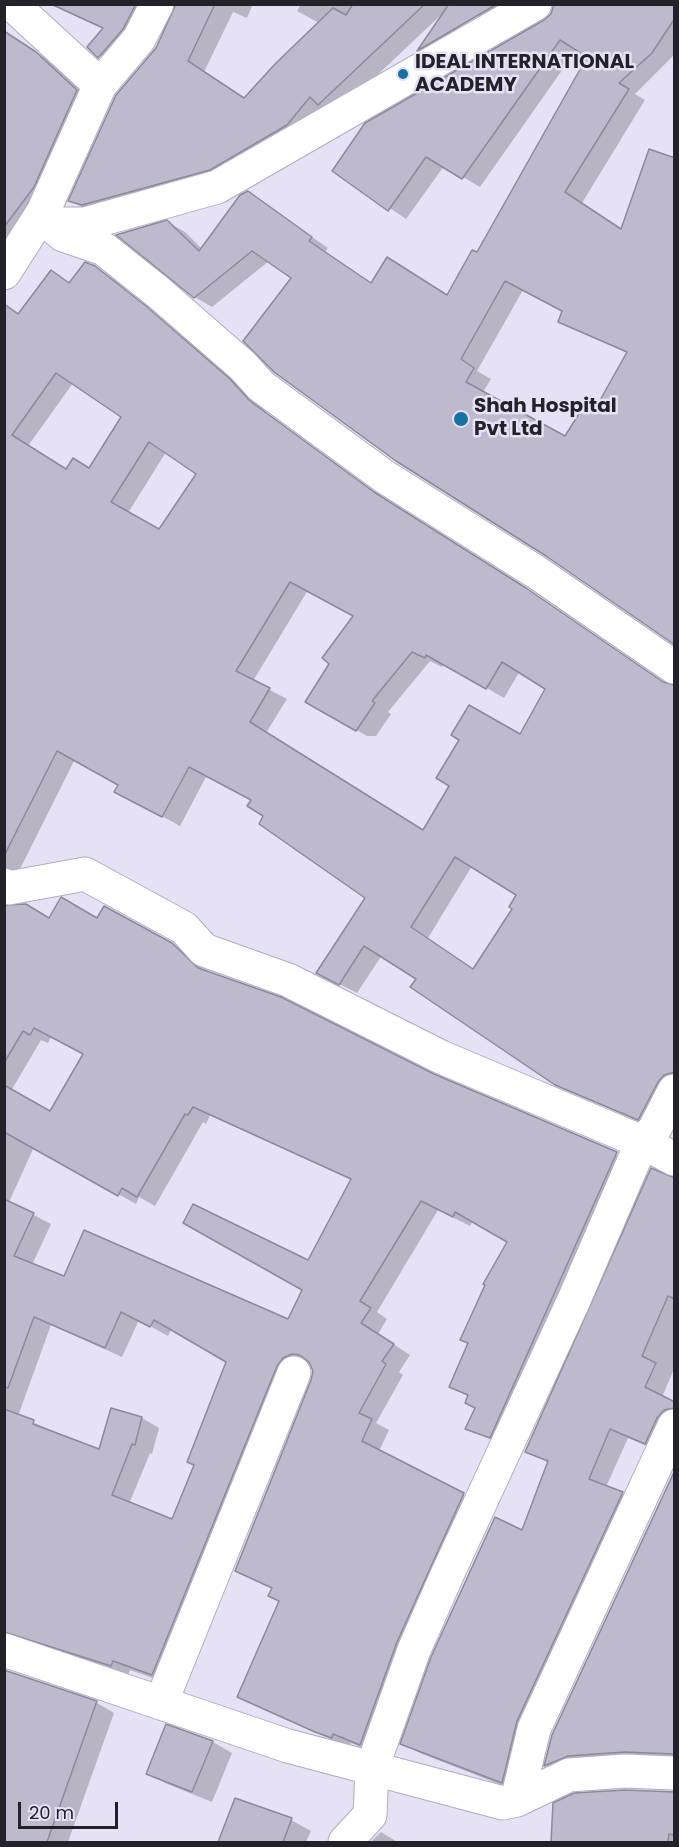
<!DOCTYPE html>
<html>
<head>
<meta charset="utf-8">
<style>
  body { margin:0 }
  #map { position:relative; width:679px; height:1847px; overflow:hidden; background:#e7e1f6; font-family:Poppins,sans-serif }
  canvas { display:block }
  .frame { position:absolute; inset:0; border:6px solid #242229; pointer-events:none }
  .scale { position:absolute; left:18px; top:1802px; width:100px; height:27px; box-sizing:border-box; border:3px solid #242229; border-top:0; padding-left:8px; font-size:18px; line-height:21px; white-space:nowrap; color:#242229; -webkit-text-stroke:4px #e7e1f6; paint-order:stroke }
</style>
</head>
<body>
<div id="map">
<canvas width="679" height="1847"></canvas>
<div class="frame"></div>
<div class="scale">20 m</div>
</div>
<script>
const context = document.querySelector('canvas').getContext('2d');
context.lineJoin = 'round';
function fill(path, color) { context.fillStyle = color; context.fill(path, 'evenodd'); }
const shape = rows => new Path2D(rows.map(r => 'M' + r).join(''));
function strokePath(path, color, width, dash) { context.strokeStyle = color; context.lineWidth = width; context.lineCap = dash ? 'butt' : 'round'; context.setLineDash(dash || []); context.stroke(path); }
function label(font, color, halo, rows, align = 'center') {
  context.font = font + ' Poppins,sans-serif'; context.lineWidth = 5; context.setLineDash([]); context.textBaseline = 'middle'; context.strokeStyle = halo; context.fillStyle = color; for (const [text, x, y, turn = 0] of rows) {
    context.save(); context.translate(x, y); context.rotate((+turn || 0) * Math.PI / 180); context.textAlign = isNaN(turn) ? turn : align; if (halo) context.strokeText(text, 0, 0); context.fillText(text, 0, 0); context.restore();
  }
}
fill(shape([
  [49,4,160,4,116,67,89,47,104,29],
  [177,4,253,4,247,18,233,12,204,72,245,99,319,23,297,11,301,4,530,4,435,59,419,50,442,14,336,114,228,179,88,210,70,201,155,52],
  [477,14,478,17,459,28,459,25],
  [555,4,674,4,674,55,635,94,645,100,582,203,622,230,674,643,293,278,269,261,212,307,195,297,167,222,185,232,202,249,248,193,328,248,325,252,372,284,448,296,477,254,589,56,577,49,480,187,444,166,406,219,334,170,546,21,553,14],
  [523,290,564,311,560,321,628,353,600,404,566,438,483,392,491,379,477,371],
  [4,31,53,63,94,101,4,263],
  [94,267,112,278,247,391,267,413,392,504,543,600,669,686,674,687,674,1096,655,1129,556,1084,418,978,382,955,357,993,335,982,366,897,292,848,294,845,253,800,207,775,180,826,134,801,120,785,75,759,16,877,4,887,4,303,20,314,52,272,71,283],
  [73,383,123,417,90,470,67,470,28,446],
  [166,452,198,473,160,531,128,513],
  [308,590,355,616,307,701,367,736,376,736,391,714,388,712,430,661,442,667,444,663,504,698,520,671,547,688,520,736,424,831,266,733,287,699,253,681],
  [472,866,518,894,514,908,474,970,428,938],
  [4,905,50,919,98,920,172,944,190,955,209,973,634,1163,507,1447,467,1428,476,1408,469,1397,451,1386,509,1241,473,1221,470,1226,438,1210,377,1312,387,1319,378,1334,410,1355,399,1372,403,1375,376,1423,389,1430,379,1451,481,1504,378,1754,351,1743,349,1747,334,1741,238,1697,280,1601,273,1589,236,1570,313,1380,314,1371,311,1363,300,1367,170,1684,130,1670,128,1675,4,1652],
  [51,1037,85,1054,51,1113,11,1091,41,1040,48,1043],
  [210,1115,352,1180,309,1262,304,1290,288,1321,64,1278,32,1265,51,1224,9,1202,34,1147,136,1204,139,1197,155,1206,203,1122,206,1124],
  [139,1320,168,1336,172,1328,228,1361,195,1466,173,1521,129,1504,150,1453,152,1454,159,1428,142,1418,112,1410,100,1451,18,1416,51,1325,122,1357],
  [674,1179,674,1369,662,1397,674,1404,674,1427,663,1453,628,1438,606,1487,639,1503,519,1792,420,1753,402,1743,523,1532,549,1463,527,1451],
  [674,1473,674,1763,563,1775,546,1765,553,1736],
  [4,1669,6,1672,97,1703,114,1713,68,1842,4,1842],
  [213,1742,232,1753,212,1802,167,1784,147,1773],
  [674,1793,674,1842,552,1842,555,1804],
  [291,1820,311,1831,306,1842,225,1842,220,1840],
  [381,1832,394,1840,398,1842,371,1842]
]), '#0003');
const building = shape([
  [51,4,136,4,123,29,98,58,87,47,103,28,51,4],
  [176,4,215,4,188,61,244,98,275,64,333,8,346,15,353,4,425,4,318,105,310,97,287,125,210,170,82,205,68,201,116,95,156,48,176,4],
  [449,4,497,4,417,51,449,4],
  [554,4,675,5,675,18,652,53,619,83,629,89,565,192,621,229,649,149,675,158,675,645,546,556,396,461,274,372,243,341,291,278,252,251,194,298,116,235,167,220,199,251,240,195,248,191,312,237,309,241,371,283,387,257,447,295,472,250,477,252,587,57,560,40,462,179,426,157,388,211,332,171,365,123,544,20,551,14,554,4],
  [505,281,562,311,558,322,627,352,599,402,590,396,565,436,466,382,474,368,461,359,505,281],
  [4,31,36,52,77,90,34,187,4,227,4,31],
  [85,262,95,266,146,306,230,379,250,401,374,492,526,588,663,682,675,685,675,1072,664,1075,658,1082,638,1120,555,1085,410,987,416,979,364,946,339,985,316,973,365,898,259,824,263,816,247,806,251,800,189,767,162,817,114,792,118,785,57,751,4,856,4,304,18,314,51,270,69,283,85,262],
  [56,373,121,417,89,468,73,458,66,469,12,435,56,373],
  [149,442,196,474,159,529,111,502,149,442],
  [290,582,353,616,322,658,329,664,305,702,356,731,375,703,372,701,412,652,425,658,426,655,486,689,502,662,545,689,520,734,469,705,451,735,459,740,436,778,449,786,423,830,250,722,270,688,236,671,290,582],
  [455,857,516,895,509,907,512,909,473,969,411,927,455,857],
  [61,897,97,918,104,906,172,943,198,968,281,997,434,1074,617,1152,490,1438,465,1429,475,1408,465,1403,468,1395,449,1387,468,1343,460,1340,485,1285,483,1284,507,1242,455,1212,453,1217,421,1201,360,1301,371,1308,361,1323,394,1344,382,1361,386,1364,359,1413,372,1419,362,1441,464,1493,397,1642,360,1745,333,1734,332,1738,315,1732,237,1697,279,1601,268,1596,272,1588,235,1571,311,1380,313,1371,309,1362,300,1355,292,1354,283,1358,277,1366,152,1675,113,1661,111,1666,4,1632,4,1409,34,1420,33,1424,99,1449,111,1408,142,1417,135,1445,132,1444,112,1495,172,1519,194,1465,187,1462,226,1362,154,1320,150,1327,121,1312,105,1348,34,1317,8,1388,4,1387,4,1199,34,1213,14,1256,64,1276,84,1230,288,1319,302,1290,183,1223,193,1204,308,1260,351,1179,193,1107,188,1115,185,1114,137,1197,122,1188,118,1196,4,1132,4,1085,50,1111,83,1054,34,1028,30,1035,23,1031,4,1063,4,905,26,904,49,918,61,897],
  [651,1168,675,1178,675,1299,668,1296,642,1356,656,1363,645,1387,675,1402,675,1408,664,1410,657,1418,645,1444,610,1429,589,1479,623,1492,517,1721,502,1783,400,1744,431,1657,495,1517,522,1530,548,1461,525,1452,651,1168],
  [675,1470,675,1754,624,1752,568,1756,544,1766,552,1735,675,1470],
  [4,1670,97,1701,47,1842,4,1842,4,1670],
  [166,1724,213,1741,192,1792,146,1774,166,1724],
  [625,1790,675,1792,675,1835,669,1834,668,1842,551,1842,553,1803,574,1793,625,1790],
  [235,1798,292,1818,283,1842,218,1842,235,1798]
]);
fill(building, '#bfb9cd');
strokePath(building, '#8e889b', 1.5);
const minor = shape([
  [12,4,100,85],
  [50,224,63,235,104,249,158,292,243,366,261,386,385,477,536,572,674,667],
  [50,224,85,224,217,187,535,4],
  [4,273,43,212,100,85,139,39,157,4],
  [4,885,9,888,85,874,184,928,204,950,288,980,441,1057,642,1142,674,1159],
  [4,1650,288,1746,503,1803,517,1800,569,1775,625,1771,674,1773],
  [161,1703,294,1373],
  [517,1800,534,1729,674,1426],
  [345,1842,370,1815,372,1768,414,1650,447,1575,573,1302,642,1142,654,1130,674,1091]
]);
strokePath(minor, '#b1abbf', 35);
strokePath(minor, '#fff', 33);
for (const [x, y, r, color] of [
  [403,74,6,"#1672a1"],
  [461,419,8,"#1672a1"]
]) { const dot = new Path2D(); dot.arc(x, y, r, 0, 2 * Math.PI); context.fillStyle = color; context.fill(dot); strokePath(dot, '#e7e1f6', 2); }
label('bold 20px', '#242229', '#e7e1f6', [
  ["IDEAL INTERNATIONAL",415,63],
  ["ACADEMY",415,86],
  ["Shah Hospital",474,407],
  ["Pvt Ltd",474,430]
], 'left');
</script>
</body>
</html>
